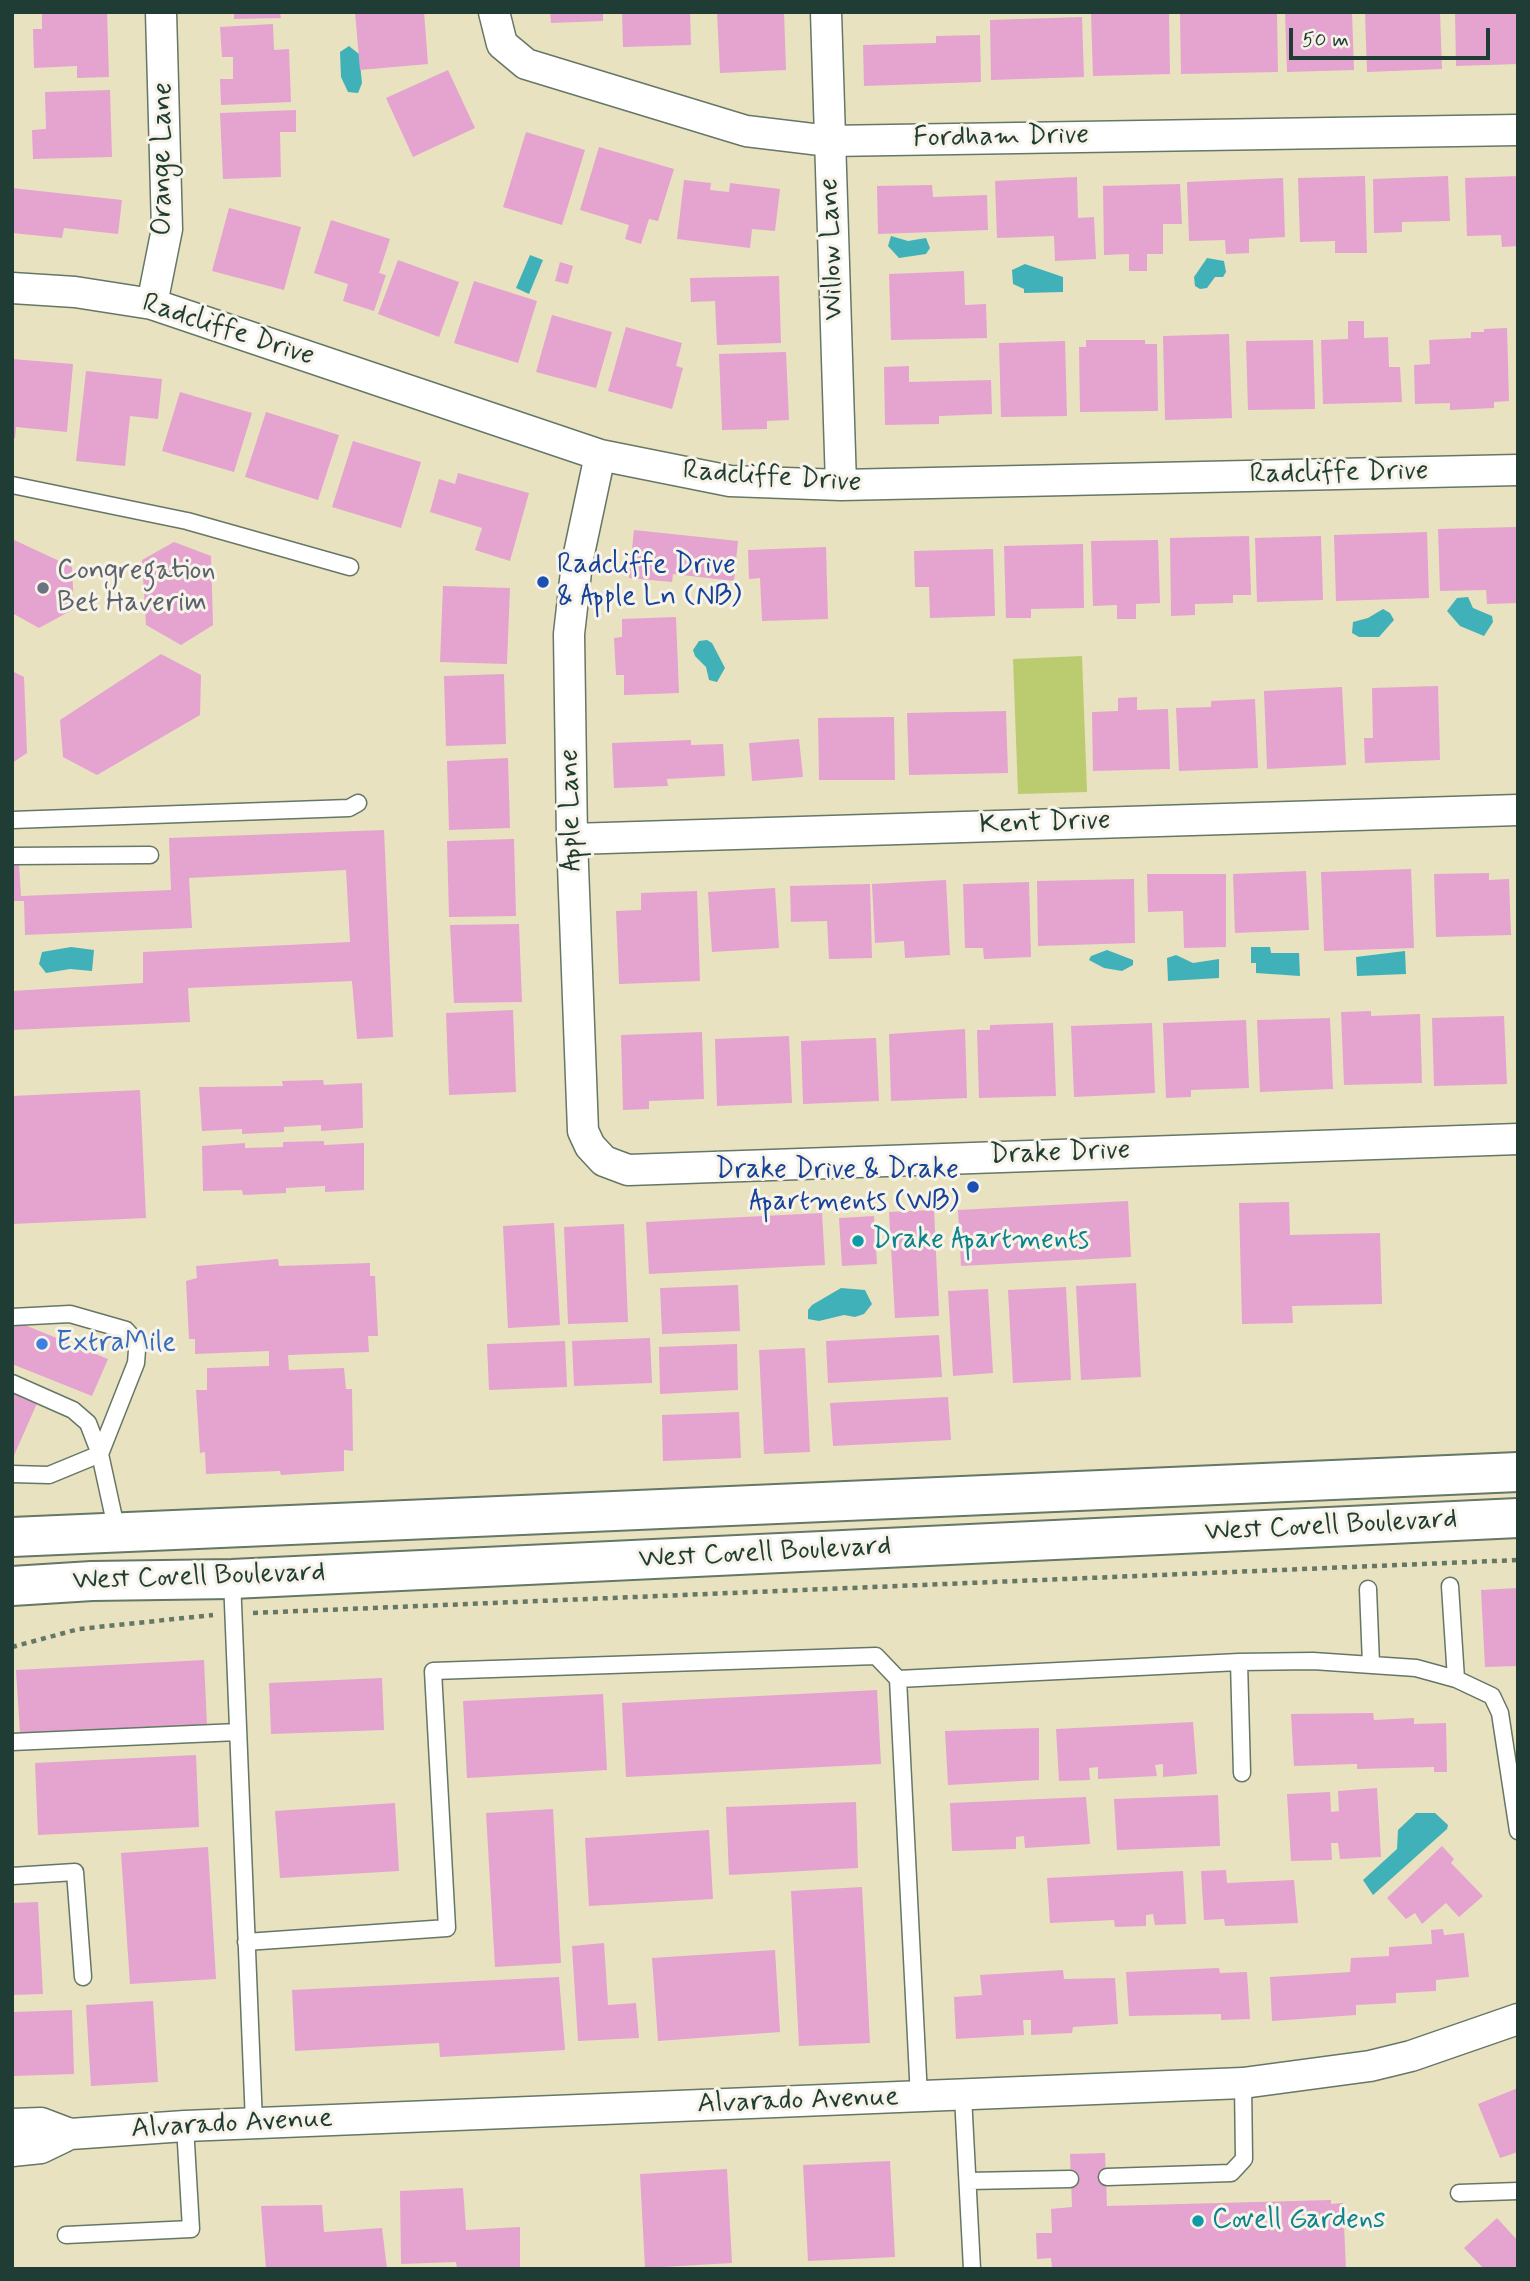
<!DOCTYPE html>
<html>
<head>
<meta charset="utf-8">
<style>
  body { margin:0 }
  #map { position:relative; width:1530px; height:2281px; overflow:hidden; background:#e8e2c0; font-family:Mynerve,sans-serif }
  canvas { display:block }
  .frame { position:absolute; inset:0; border:14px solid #1f3d34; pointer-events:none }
  .scale { position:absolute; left:1289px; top:28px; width:201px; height:32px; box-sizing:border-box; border:4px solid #1f3d34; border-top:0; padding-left:9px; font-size:21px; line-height:24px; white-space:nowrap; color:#1f3d34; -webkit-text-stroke:5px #f7f3e8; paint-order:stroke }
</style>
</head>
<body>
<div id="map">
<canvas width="1530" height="2281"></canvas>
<div class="frame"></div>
<div class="scale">50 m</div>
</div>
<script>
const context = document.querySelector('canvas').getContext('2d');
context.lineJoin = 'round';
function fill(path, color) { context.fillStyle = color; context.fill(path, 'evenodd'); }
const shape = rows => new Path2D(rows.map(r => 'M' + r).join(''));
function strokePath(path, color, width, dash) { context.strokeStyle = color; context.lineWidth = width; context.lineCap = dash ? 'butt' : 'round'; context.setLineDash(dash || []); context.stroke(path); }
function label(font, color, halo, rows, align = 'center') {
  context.font = font + ' Mynerve,sans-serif'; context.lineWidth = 6; context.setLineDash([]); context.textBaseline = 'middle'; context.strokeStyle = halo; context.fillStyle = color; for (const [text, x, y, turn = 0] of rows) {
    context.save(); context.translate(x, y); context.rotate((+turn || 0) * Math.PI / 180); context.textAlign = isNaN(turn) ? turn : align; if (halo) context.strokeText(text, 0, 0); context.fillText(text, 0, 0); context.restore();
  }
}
fill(shape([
  [1082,656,1087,792,1018,794,1013,659]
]), '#bacc6f');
fill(shape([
  [349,46,359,54,362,83,358,93,348,92,341,77,340,52],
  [891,236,908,241,926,238,930,248,926,254,899,258,888,246],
  [530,255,543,260,529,294,516,288],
  [1207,258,1224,261,1226,272,1223,277,1215,277,1207,288,1200,289,1195,286,1194,277],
  [1025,264,1063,277,1063,292,1024,293,1024,289,1013,284,1012,270],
  [1468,597,1473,608,1492,616,1493,622,1484,636,1460,626,1447,611,1457,598],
  [1383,609,1390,613,1394,620,1379,637,1359,637,1352,633,1353,622,1368,618],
  [707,640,712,643,725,668,717,682,709,680,706,667,695,656,693,650,699,641],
  [71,947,94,950,92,971,70,969,46,973,39,964,42,952],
  [1251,947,1270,947,1271,953,1299,953,1300,976,1256,973,1256,963,1251,963],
  [1107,950,1133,960,1133,965,1122,971,1104,968,1089,960,1091,956],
  [1405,951,1406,974,1357,976,1356,957],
  [1176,955,1193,963,1219,959,1219,978,1168,981,1167,958],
  [841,1288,865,1290,872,1304,864,1314,855,1317,844,1315,819,1321,808,1319,808,1310,812,1305],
  [1416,1813,1435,1813,1448,1825,1447,1829,1373,1895,1363,1880,1397,1849,1398,1830]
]), '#40b1b8');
fill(shape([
  [107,12,109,77,77,78,77,66,34,68,33,29,42,29,42,13],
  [234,12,280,12,281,18,234,19],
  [355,12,424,12,428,64,360,70],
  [550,12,603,12,603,21,551,23],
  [622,12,690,12,691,45,623,47],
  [717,12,784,12,786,70,720,73],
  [1169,12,1170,74,1093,76,1091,13],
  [1277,12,1278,72,1181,74,1180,14],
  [1285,12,1352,12,1354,70,1287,72],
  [1365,12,1440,12,1442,69,1367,72],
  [1455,12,1518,12,1518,64,1456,66],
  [1082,17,1084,77,991,80,990,20],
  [273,24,274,50,289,49,291,102,221,105,220,79,233,79,233,57,222,57,220,27],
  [980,35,981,82,864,86,863,45,936,43,936,36],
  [448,70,475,128,413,157,386,98],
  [110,90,112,157,33,159,32,130,46,129,45,92],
  [296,110,296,132,280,132,281,177,223,179,220,113],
  [526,132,585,150,562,225,503,207],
  [599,147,674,169,658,221,649,219,641,244,625,239,629,225,580,210],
  [1365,176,1367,253,1335,253,1335,241,1300,242,1298,178],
  [1448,176,1450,221,1402,222,1402,232,1374,233,1373,179],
  [1518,176,1518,246,1502,247,1501,235,1467,236,1465,178],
  [1077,177,1078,218,1094,217,1096,259,1055,261,1054,236,997,238,995,181],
  [1283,178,1285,237,1249,239,1249,253,1226,254,1225,240,1189,241,1187,182],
  [684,180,711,183,710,190,729,192,730,183,780,189,775,231,752,229,750,248,677,239],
  [1180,184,1182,224,1163,224,1163,254,1147,254,1147,271,1129,271,1129,254,1104,255,1103,186],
  [932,185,933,197,987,195,988,230,878,234,877,186],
  [12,188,122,200,118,234,64,228,62,238,12,233],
  [229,208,301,227,284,290,212,271],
  [331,220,390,239,379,273,386,275,374,311,343,301,348,284,314,273],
  [398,260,459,282,439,337,378,314],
  [560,262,573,266,568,284,555,281],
  [964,271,965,305,986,304,987,338,891,340,889,274],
  [779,276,781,343,717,345,715,301,691,302,690,278],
  [474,281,537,301,518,363,454,343],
  [552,315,612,332,596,388,536,372],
  [1348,321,1364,321,1364,338,1388,337,1389,367,1400,367,1402,402,1323,404,1321,340,1348,339],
  [626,327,682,343,676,366,683,368,672,409,608,391],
  [1507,328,1509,401,1494,402,1494,408,1450,410,1450,403,1415,404,1414,365,1430,364,1429,340,1471,338,1471,332,1484,332,1484,329],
  [1229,334,1232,418,1165,420,1163,336],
  [1086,340,1145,340,1145,344,1157,344,1158,411,1080,412,1079,347,1086,347],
  [1313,340,1315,409,1248,410,1246,341],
  [1065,341,1067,416,1001,417,999,343],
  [786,352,789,420,767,421,767,429,722,430,719,354],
  [12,359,73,364,67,432,16,427,15,438,12,438],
  [909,366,909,382,991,380,992,414,939,416,939,424,885,425,884,367],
  [86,371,162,379,158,419,130,416,125,466,76,461],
  [180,392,252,413,234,472,162,451],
  [266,412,339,435,318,500,245,477],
  [353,441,421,462,401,528,332,507],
  [458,473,529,493,510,561,475,550,482,528,430,512,439,479,455,484],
  [1517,527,1518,603,1487,604,1486,590,1440,591,1438,529],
  [634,530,738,541,734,581,673,574,672,582,629,578],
  [1427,532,1429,598,1336,601,1334,535],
  [1249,536,1251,595,1233,595,1233,603,1195,604,1195,615,1171,616,1170,538],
  [1321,536,1323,600,1257,602,1255,538],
  [12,539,72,567,74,609,39,628,12,613],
  [1158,540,1160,603,1136,604,1136,619,1117,619,1117,605,1093,606,1091,541],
  [174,542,211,556,213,625,181,645,146,625,142,560],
  [1083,544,1084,608,1031,609,1031,618,1006,618,1004,546],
  [826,547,828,619,762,621,760,578,749,579,748,550],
  [993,549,995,616,930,618,929,587,915,587,914,551],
  [443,586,510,588,507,664,440,662],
  [676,617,679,693,624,695,624,675,616,675,614,638,622,637,622,619],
  [161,654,201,675,200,715,97,775,63,757,60,720],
  [12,671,24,677,27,753,12,763],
  [504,674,506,744,446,746,444,676],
  [1438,686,1440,760,1365,763,1364,738,1373,738,1372,688],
  [1342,687,1346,765,1267,769,1264,691],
  [1137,697,1137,710,1168,709,1170,769,1093,771,1092,712,1118,711,1118,698],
  [1255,699,1258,768,1179,771,1176,708,1211,707,1211,701],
  [1006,711,1008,773,909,775,907,713],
  [894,717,895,780,819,780,818,718],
  [799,739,803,777,752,781,749,743],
  [691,740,691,745,723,744,725,776,667,779,668,786,614,788,612,743],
  [508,758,510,828,449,830,447,761],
  [384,830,393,1037,357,1039,352,981,188,988,190,1022,12,1030,12,991,143,983,143,952,350,942,346,870,189,878,192,928,25,935,24,901,12,901,12,864,19,864,21,896,171,890,169,838],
  [514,839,516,916,449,917,447,841],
  [1411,869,1414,948,1324,951,1321,872],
  [1306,871,1309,930,1235,933,1233,874],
  [1489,873,1489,880,1509,879,1511,935,1436,937,1434,874],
  [1147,874,1226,874,1226,947,1184,948,1183,911,1148,912],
  [1134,879,1135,943,1038,946,1037,881],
  [946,880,950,955,905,958,904,941,875,943,872,884],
  [1029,882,1031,957,984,959,983,948,965,948,963,884],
  [870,884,872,958,829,959,827,921,791,922,790,886],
  [775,888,779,948,712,952,708,892],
  [697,891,700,981,619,984,616,911,641,910,641,893],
  [519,924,522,1002,454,1003,450,925],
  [513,1010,516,1092,449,1095,446,1013],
  [1371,1011,1371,1016,1420,1014,1422,1083,1344,1085,1341,1012],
  [1504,1016,1507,1084,1434,1086,1432,1018],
  [1330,1018,1333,1089,1260,1092,1257,1020],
  [1246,1020,1249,1088,1191,1090,1191,1097,1166,1098,1163,1023],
  [1053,1023,1056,1096,979,1098,977,1030,990,1030,990,1025],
  [1152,1023,1155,1093,1074,1097,1071,1026],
  [965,1029,967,1098,891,1101,889,1034],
  [702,1032,704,1099,649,1101,649,1109,623,1110,621,1035],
  [789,1036,792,1103,717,1106,715,1039],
  [876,1038,879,1101,803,1104,801,1041],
  [323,1080,324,1085,362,1083,363,1128,321,1131,321,1125,284,1127,284,1132,242,1134,242,1129,202,1131,199,1087,283,1086,282,1081],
  [140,1090,146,1218,12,1224,12,1096],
  [324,1141,324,1145,364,1143,364,1190,325,1192,325,1186,286,1188,286,1193,243,1195,242,1190,203,1191,202,1146,245,1143,245,1148,283,1147,283,1142],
  [1128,1201,1131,1257,961,1266,958,1210],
  [1289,1202,1290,1235,1380,1233,1382,1304,1292,1306,1293,1323,1242,1324,1239,1203],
  [934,1210,939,1316,895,1318,889,1212],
  [822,1213,825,1265,649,1274,646,1222],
  [874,1216,877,1264,842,1266,839,1218],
  [554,1223,560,1325,508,1328,503,1226],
  [624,1224,628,1322,568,1324,564,1227],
  [278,1259,279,1266,370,1263,370,1276,375,1276,378,1336,368,1336,369,1352,288,1355,289,1370,344,1368,346,1389,352,1389,353,1451,344,1450,344,1471,281,1475,280,1471,206,1474,205,1452,200,1453,196,1390,207,1390,207,1368,269,1366,269,1351,195,1354,195,1339,189,1339,186,1281,197,1278,196,1266],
  [1136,1283,1141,1377,1081,1380,1076,1286],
  [738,1285,740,1331,662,1334,660,1288],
  [1066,1287,1071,1380,1013,1383,1008,1290],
  [988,1289,993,1373,953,1376,948,1291],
  [15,1321,108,1359,92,1396,12,1364,12,1329],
  [939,1335,942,1377,828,1383,826,1341],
  [650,1338,652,1383,574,1386,572,1341],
  [565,1341,567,1387,489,1390,487,1344],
  [737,1344,738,1390,660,1394,659,1347],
  [805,1348,810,1452,764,1454,759,1350],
  [12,1390,38,1401,12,1460],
  [948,1397,951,1440,833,1446,830,1403],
  [739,1412,741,1458,663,1461,662,1415],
  [1518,1588,1518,1666,1485,1667,1481,1590],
  [204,1660,207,1725,20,1734,16,1670],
  [382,1678,384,1730,271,1734,269,1683],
  [877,1690,881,1764,626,1777,622,1703],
  [603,1694,607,1770,467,1778,463,1701],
  [1373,1713,1374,1720,1414,1718,1414,1724,1446,1723,1447,1772,1434,1772,1434,1767,1357,1769,1357,1764,1294,1766,1291,1714],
  [1193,1722,1197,1774,1163,1777,1163,1764,1155,1765,1157,1776,1098,1779,1098,1767,1089,1768,1090,1780,1059,1781,1056,1729],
  [1039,1728,1039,1780,948,1785,945,1731],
  [196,1755,199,1827,38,1835,35,1763],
  [1377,1788,1381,1857,1340,1859,1338,1843,1331,1843,1332,1860,1291,1861,1287,1794,1330,1792,1331,1812,1339,1811,1338,1791],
  [1218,1795,1220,1846,1117,1850,1114,1799],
  [1086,1797,1090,1844,1025,1848,1024,1836,1016,1837,1016,1849,952,1851,950,1803],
  [856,1802,858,1868,729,1875,726,1807],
  [395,1803,399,1871,280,1878,275,1811],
  [553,1809,561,1963,495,1967,486,1813],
  [709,1830,713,1899,589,1906,585,1838],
  [1442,1846,1454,1859,1451,1863,1483,1896,1459,1917,1446,1903,1422,1924,1415,1913,1406,1919,1387,1898],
  [208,1847,216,1979,130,1984,121,1853],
  [1226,1870,1227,1883,1294,1880,1298,1923,1225,1926,1224,1919,1204,1920,1201,1871],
  [1183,1871,1186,1924,1155,1925,1153,1914,1146,1915,1146,1926,1115,1927,1114,1920,1050,1923,1047,1878],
  [862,1887,870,2043,799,2046,791,1891],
  [38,1902,43,1994,12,1995,12,1903],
  [1443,1929,1444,1935,1464,1933,1469,1977,1436,1980,1436,1991,1396,1993,1396,2003,1356,2005,1356,2015,1272,2021,1270,1977,1350,1972,1351,1958,1389,1956,1389,1947,1432,1944,1431,1930],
  [604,1943,608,2005,636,2003,639,2038,578,2041,572,1946],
  [775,1950,780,2032,658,2041,652,1958],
  [1219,1968,1220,1973,1247,1972,1250,2019,1221,2020,1221,2014,1129,2016,1126,1972],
  [1063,1970,1064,1979,1115,1978,1118,2024,1073,2027,1072,2033,1031,2035,1031,2020,1023,2020,1024,2035,956,2039,954,1997,982,1995,980,1975],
  [559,1977,565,2050,440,2057,439,2043,295,2051,292,1990],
  [153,2001,158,2082,91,2086,86,2005],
  [72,2010,74,2074,12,2076,12,2012],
  [1518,2088,1518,2152,1500,2158,1478,2104],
  [1105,2153,1107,2206,1331,2200,1331,2204,1343,2203,1346,2269,1052,2269,1051,2258,1037,2259,1036,2233,1052,2233,1051,2209,1072,2207,1070,2154],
  [890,2161,895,2257,808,2261,803,2165],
  [727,2169,732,2263,645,2268,640,2174],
  [463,2188,466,2230,520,2227,520,2269,457,2269,456,2262,401,2264,400,2191],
  [322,2205,324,2232,382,2228,387,2269,266,2269,261,2206],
  [1497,2218,1518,2241,1518,2269,1484,2269,1464,2248]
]), '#e5a3d0');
const service = shape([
  [12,485,187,521,350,567],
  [12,820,349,808,358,803],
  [12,856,150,855],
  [12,1317,70,1314,126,1330,135,1340,137,1350,136,1363,100,1454,49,1475,12,1474],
  [12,1383,73,1410,88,1423,100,1454,117,1532],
  [232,1579,254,2123],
  [1450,1586,1456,1679],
  [1368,1589,1371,1664],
  [1239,1662,1242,1773],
  [898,1679,919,2097],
  [12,1742,238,1732],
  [12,1876,75,1872,83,1977],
  [246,1942,447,1928,433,1671,876,1656,898,1679,1239,1662,1313,1661,1416,1668,1456,1679,1492,1696,1500,1713,1518,1831],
  [963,2096,972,2269],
  [1107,2177,1231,2173,1244,2159,1243,2083],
  [968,2181,1070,2179],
  [1459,2193,1518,2191],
  [66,2235,191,2229,185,2126]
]);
const minor = shape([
  [494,12,502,44,526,64,746,131,829,141,1518,130],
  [826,12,841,485],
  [12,288,75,292,152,304,600,455,730,481,841,485,1518,470],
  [152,304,167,229,161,12],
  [600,455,577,563,569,634,572,839,583,1131,590,1146,604,1161,628,1170,1518,1139],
  [572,839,1518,810],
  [12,2124,41,2123,70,2134],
  [12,2151,41,2148,70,2134,185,2126,1243,2083,1370,2066,1411,2056,1518,2019]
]);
const primary = shape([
  [12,1537,1518,1472],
  [12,1586,92,1581,232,1579,1518,1518]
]);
strokePath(service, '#657765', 19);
strokePath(minor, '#657765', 33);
strokePath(primary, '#657765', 42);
strokePath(shape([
  [253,1613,1518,1560],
  [12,1647,79,1629,213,1615]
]), '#657765', 4.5, [5, 5]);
strokePath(service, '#fff', 16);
strokePath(minor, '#fff', 30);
strokePath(primary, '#fff', 38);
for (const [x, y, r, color] of [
  [543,582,7,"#1a4fb4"],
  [43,588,7,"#6b7280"],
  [973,1187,7,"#1a4fb4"],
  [858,1241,7,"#0f9aa8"],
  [42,1344,7,"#3f7fe0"],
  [1198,2221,7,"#0f9aa8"]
]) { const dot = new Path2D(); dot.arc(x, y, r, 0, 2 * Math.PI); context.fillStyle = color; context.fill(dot); strokePath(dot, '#f7f3e8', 2.5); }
label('28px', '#1f3d34', '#f7f3e8', [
  ["Fordham Drive",1001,138,-1],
  ["Orange Lane",164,159,-90],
  ["Willow Lane",833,249,-92],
  ["Radcliffe Drive",228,331,18],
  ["Radcliffe Drive",1339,474,-1],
  ["Radcliffe Drive",772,478,4],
  ["Apple Lane",572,810,-91],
  ["Kent Drive",1045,824,-2],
  ["Drake Drive",1060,1154,-2],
  ["West Covell Boulevard",1331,1527,-3],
  ["West Covell Boulevard",765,1554,-3],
  ["West Covell Boulevard",199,1578,-2],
  ["Alvarado Avenue",798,2102,-2],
  ["Alvarado Avenue",232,2125,-3]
]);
label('28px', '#164399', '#f7f3e8', [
  ["Radcliffe Drive",557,566],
  ["& Apple Ln (NB)",557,598],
  ["Drake Drive & Drake",959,1171,"right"],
  ["Apartments (WB)",959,1203,"right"]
], 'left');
label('28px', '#5b616d', '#f7f3e8', [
  ["Congregation",57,572],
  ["Bet Haverim",57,604]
], 'left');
label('28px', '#0d838f', '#f7f3e8', [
  ["Drake Apartments",872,1241],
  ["Covell Gardens",1212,2221]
], 'left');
label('28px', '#366cbe', '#f7f3e8', [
  ["ExtraMile",56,1344]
], 'left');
</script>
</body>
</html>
